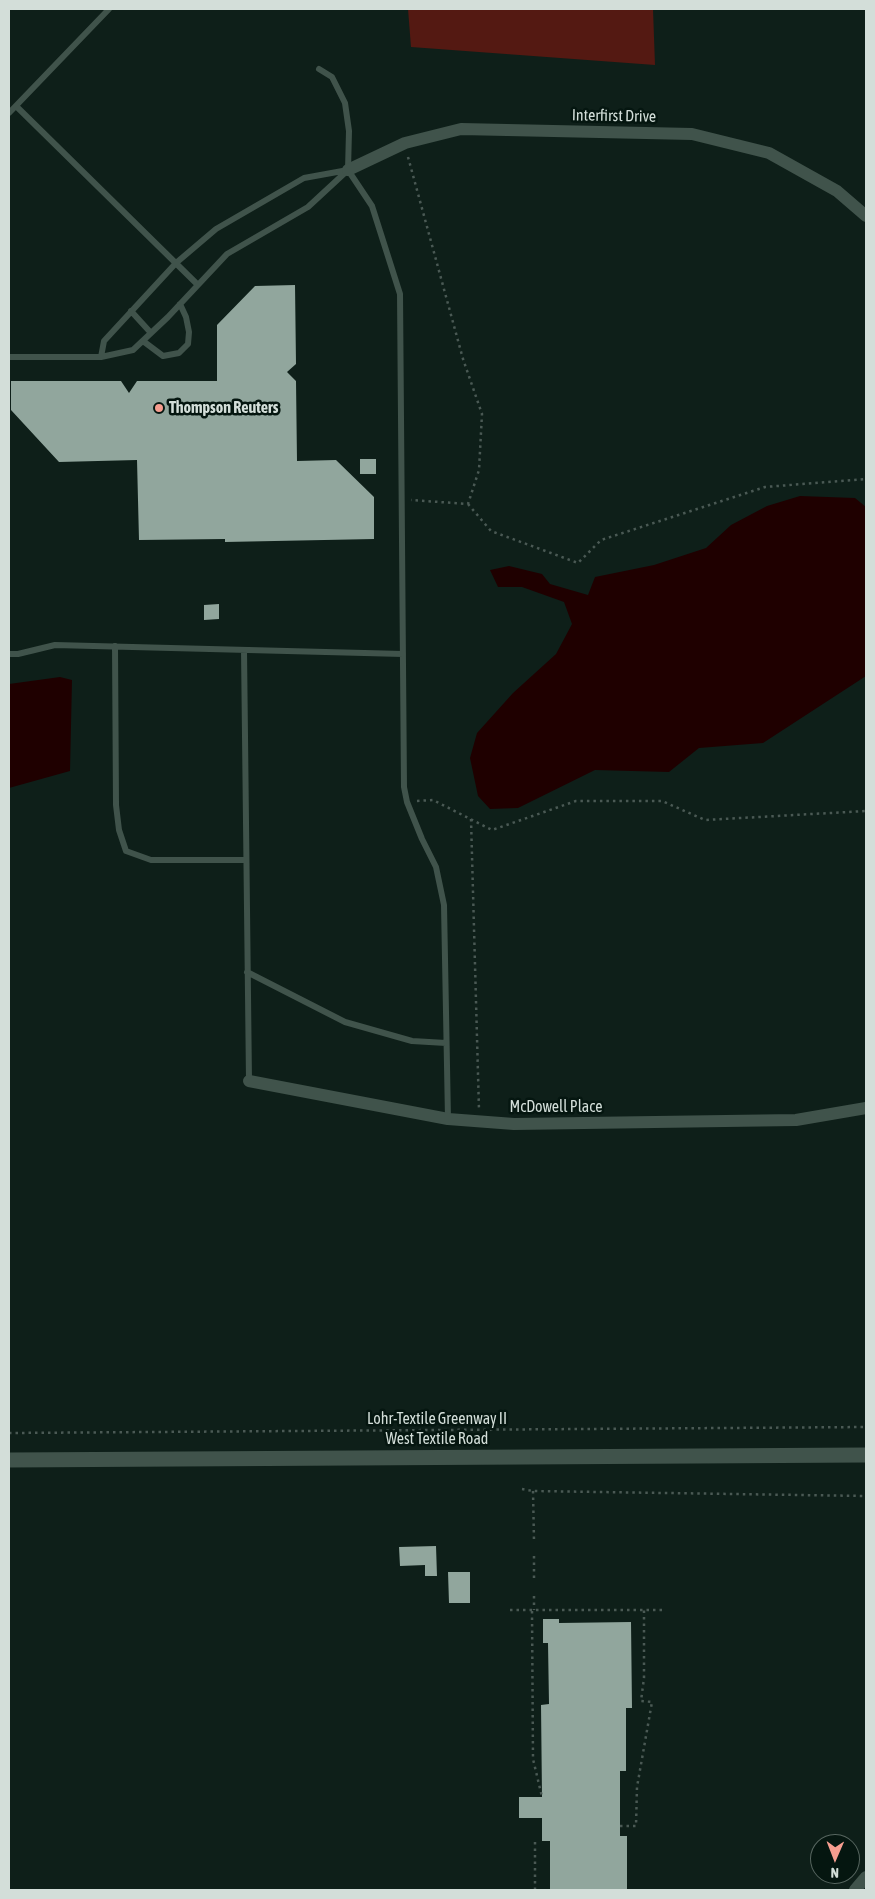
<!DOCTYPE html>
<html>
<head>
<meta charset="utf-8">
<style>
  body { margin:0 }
  #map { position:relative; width:875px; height:1899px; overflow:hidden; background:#0e1f19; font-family:"Asap Condensed",sans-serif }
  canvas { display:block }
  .frame { position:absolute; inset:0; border:10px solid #d3ded9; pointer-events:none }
  .north { position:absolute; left:810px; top:1834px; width:50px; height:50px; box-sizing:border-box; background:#051610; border:1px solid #576660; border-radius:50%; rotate:181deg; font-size:14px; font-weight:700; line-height:20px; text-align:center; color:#d3ded9 }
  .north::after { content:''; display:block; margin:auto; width:18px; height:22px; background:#f59d8f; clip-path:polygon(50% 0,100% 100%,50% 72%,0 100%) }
</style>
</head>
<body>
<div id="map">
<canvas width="875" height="1899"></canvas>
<div class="frame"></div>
<div class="north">N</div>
</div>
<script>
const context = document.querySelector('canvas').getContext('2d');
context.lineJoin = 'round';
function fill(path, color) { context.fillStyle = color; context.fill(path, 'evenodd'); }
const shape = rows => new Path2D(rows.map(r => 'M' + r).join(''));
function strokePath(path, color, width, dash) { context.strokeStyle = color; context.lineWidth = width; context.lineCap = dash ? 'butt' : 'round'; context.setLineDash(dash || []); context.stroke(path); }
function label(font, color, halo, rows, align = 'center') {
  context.font = font + ' "Asap Condensed",sans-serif'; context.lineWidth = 5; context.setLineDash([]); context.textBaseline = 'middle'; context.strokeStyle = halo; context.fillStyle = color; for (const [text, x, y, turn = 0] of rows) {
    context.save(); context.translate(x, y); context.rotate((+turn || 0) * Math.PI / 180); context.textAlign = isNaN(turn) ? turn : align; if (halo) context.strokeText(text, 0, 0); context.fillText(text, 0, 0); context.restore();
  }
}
fill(shape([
  [408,9,653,9,655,65,411,47]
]), '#541912');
fill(shape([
  [800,496,855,498,866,507,866,676,763,743,699,748,669,772,595,770,518,808,490,809,478,796,470,758,477,733,513,693,556,654,572,624,564,602,522,587,498,587,490,570,509,566,542,574,550,584,588,595,595,577,654,565,706,548,731,525,767,506],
  [60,677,72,680,70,771,9,788,9,684]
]), '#1f0000');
fill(shape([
  [295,285,296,364,287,372,296,381,297,461,336,460,374,497,374,539,225,542,225,539,139,540,137,460,59,462,11,410,11,381,121,381,129,393,137,381,217,381,217,325,255,286],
  [360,459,376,459,376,474,360,474],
  [219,604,219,619,204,620,204,605],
  [436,1546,437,1576,425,1576,425,1565,400,1566,399,1547],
  [448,1572,470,1572,470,1603,449,1603],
  [543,1619,559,1619,559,1623,631,1622,632,1708,626,1708,626,1771,620,1771,620,1836,627,1836,627,1890,550,1890,550,1841,542,1841,542,1818,519,1818,519,1797,542,1797,541,1705,549,1704,548,1643,543,1643]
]), '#91a69d');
strokePath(shape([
  [408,157,463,359,482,414,479,470,468,504,411,500],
  [468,504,491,531,578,563,601,540,765,487,866,479],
  [417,801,433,800,492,830,576,801,662,801,705,820,866,811],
  [471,819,479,1110],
  [9,1433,866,1427],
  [522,1489,533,1491,866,1496],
  [533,1491,534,1541],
  [534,1556,534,1581],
  [534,1596,534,1610],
  [510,1610,664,1610],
  [532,1611,533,1759,542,1797],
  [620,1826,636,1826,637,1787,652,1702,641,1701,644,1678,644,1610],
  [535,1842,535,1890]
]), '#4a5954', 2.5, [2.5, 4]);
strokePath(shape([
  [319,69,332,77,345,103,349,131,348,170,372,206,400,294,404,787,407,802,422,839,436,867,444,905,448,1119],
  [16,106,198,285],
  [9,113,109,9],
  [131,311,151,333],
  [143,341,163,356,179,353,188,344,189,332,186,317,180,304],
  [9,357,101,357,133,350,168,317,227,254,308,207,348,170,304,178,216,229,176,263,104,341,101,357],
  [115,646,116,805,119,830,126,851,151,860,245,860],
  [244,650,249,1081],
  [9,654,18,654,55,645,403,654],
  [247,972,345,1022,412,1041,446,1043]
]), '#40534b', 6);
strokePath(shape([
  [348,170,405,143,461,129,692,134,769,153,837,191,866,216],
  [249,1081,448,1119,514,1124,796,1120,866,1108],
  [855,1890,866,1877]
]), '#40534b', 12);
strokePath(shape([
  [9,1460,866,1455]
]), '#40534b', 15);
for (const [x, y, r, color] of [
  [159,408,5,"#f59d8f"]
]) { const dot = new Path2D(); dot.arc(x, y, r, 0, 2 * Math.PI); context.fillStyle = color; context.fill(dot); strokePath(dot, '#051610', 2); }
label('16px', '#d3ded9', '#051610', [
  ["Interfirst Drive",614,116,1],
  ["McDowell Place",556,1107],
  ["Lohr-Textile Greenway II",437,1419],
  ["West Textile Road",437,1439]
]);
label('bold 16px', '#d3ded9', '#051610', [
  ["Thompson Reuters",169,408]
], 'left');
</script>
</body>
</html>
